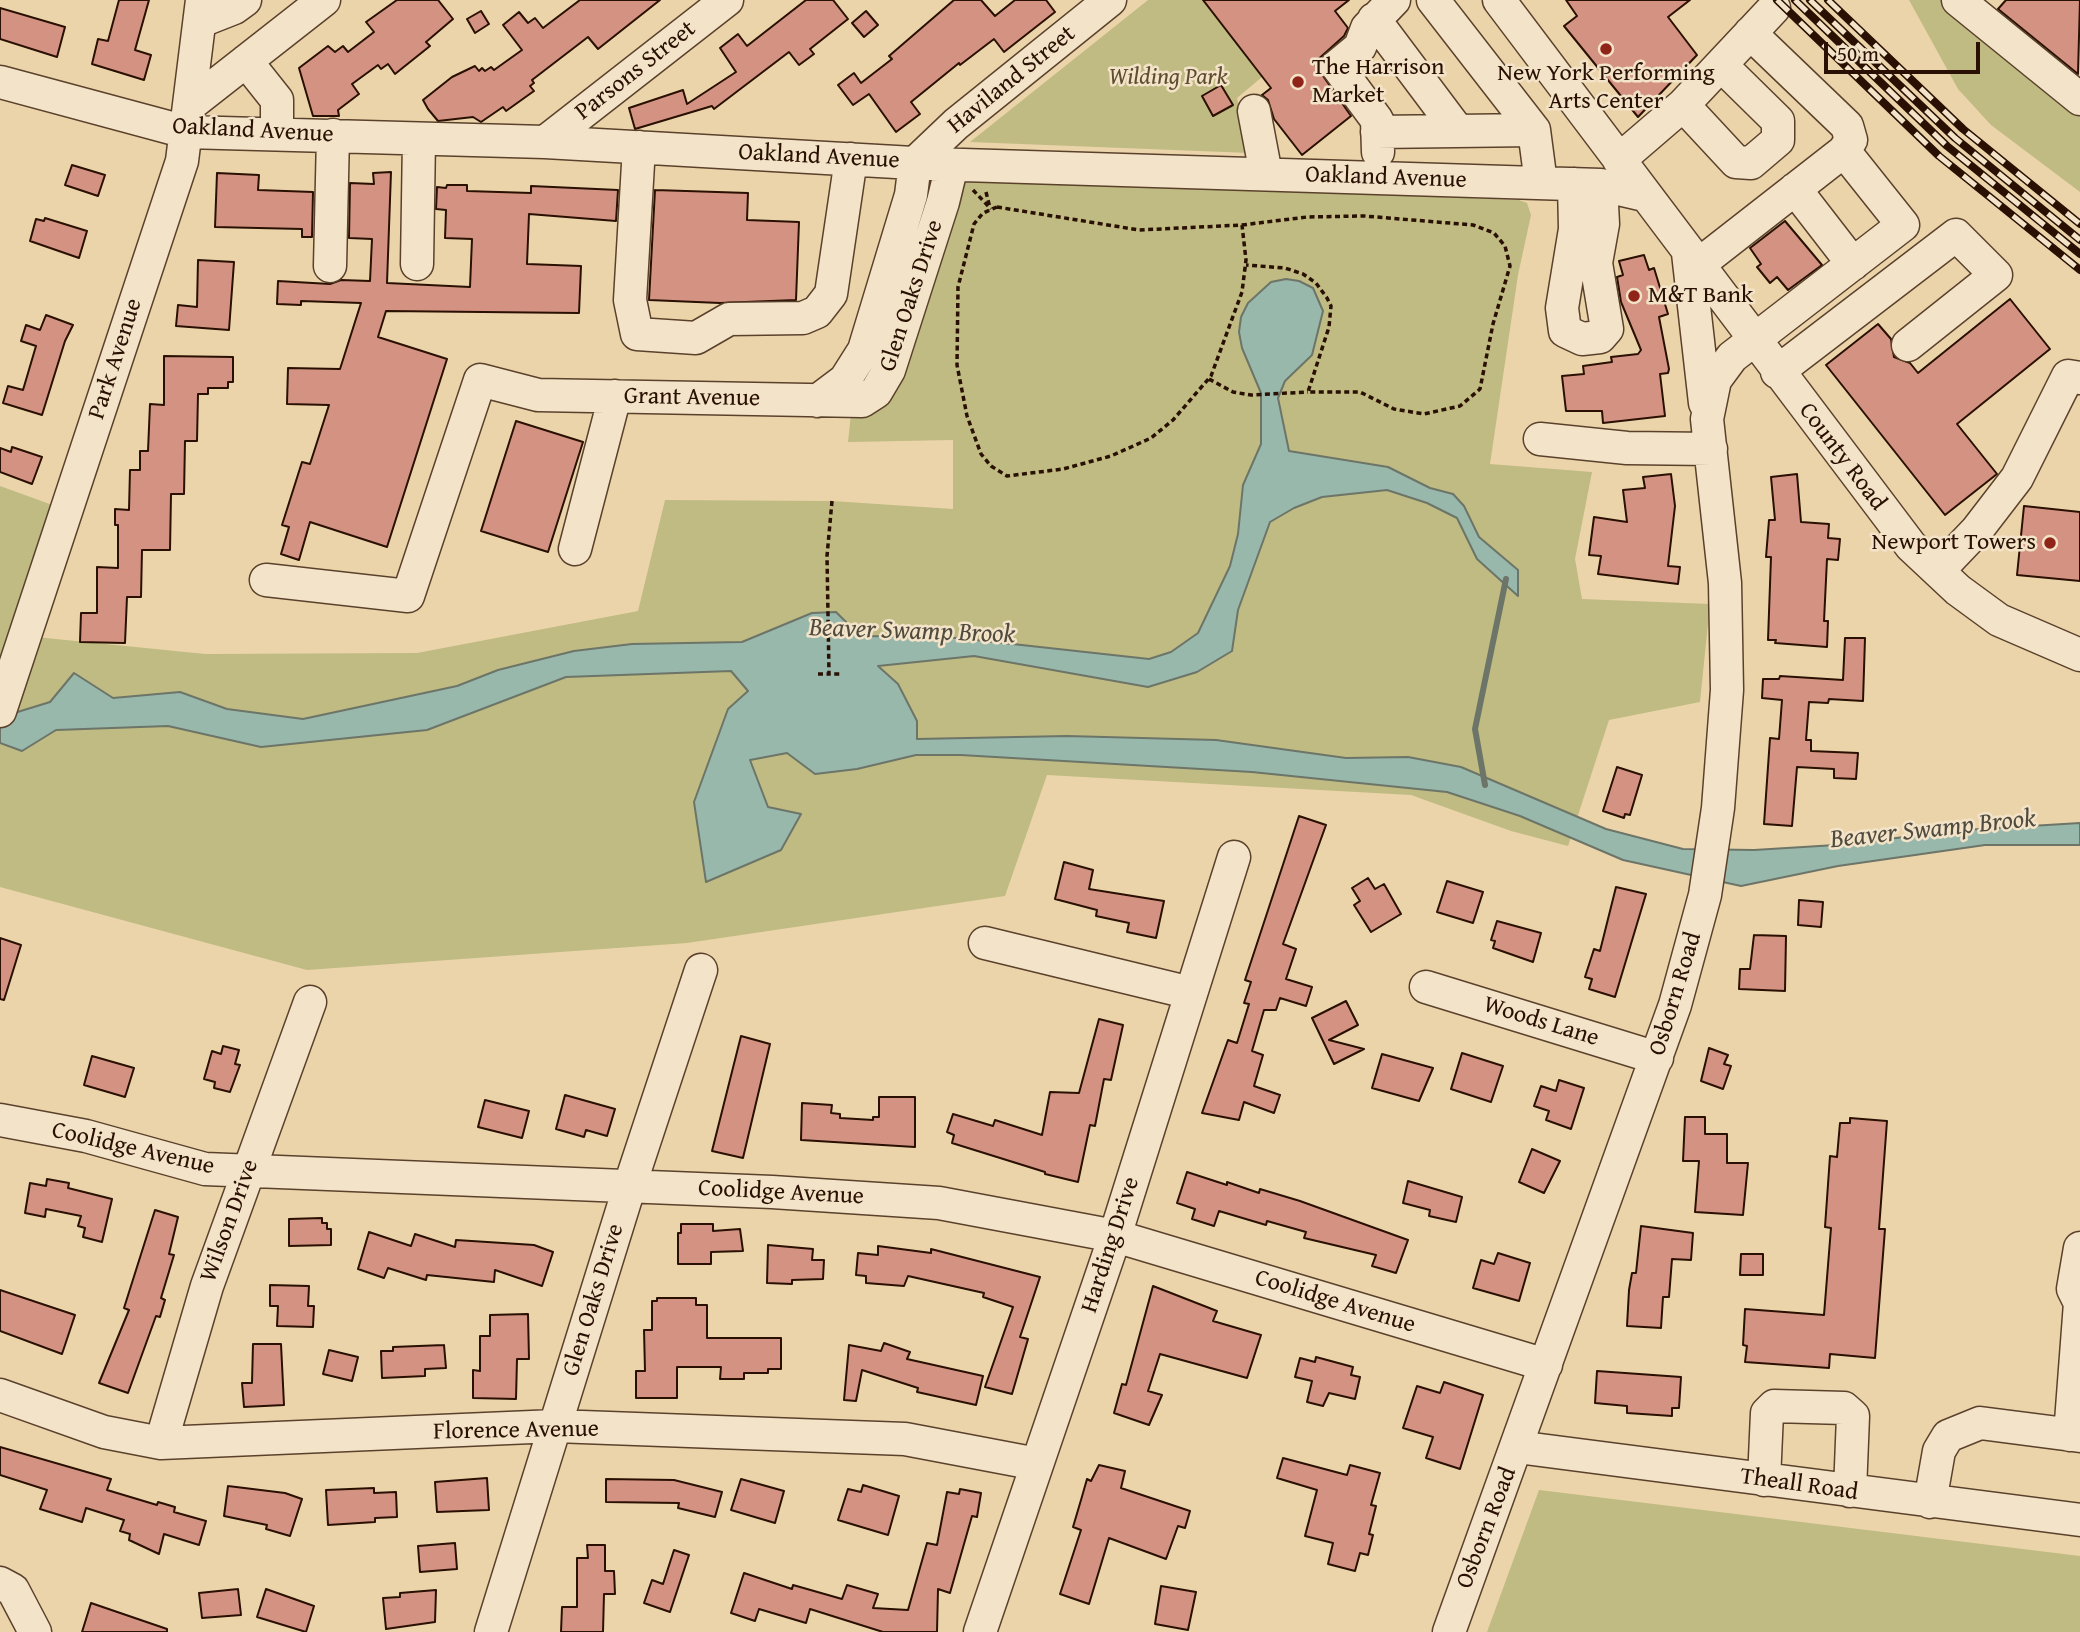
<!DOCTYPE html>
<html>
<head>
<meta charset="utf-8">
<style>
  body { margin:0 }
  #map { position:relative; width:2080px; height:1632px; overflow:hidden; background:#ecd4aa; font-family:"Gentium Book Plus",serif }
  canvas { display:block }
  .scale { position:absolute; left:1824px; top:42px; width:156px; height:32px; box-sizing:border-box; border:4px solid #291002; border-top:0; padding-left:9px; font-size:21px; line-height:24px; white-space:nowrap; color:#291002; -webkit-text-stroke:5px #f3e3c8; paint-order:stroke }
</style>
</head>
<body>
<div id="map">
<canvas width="2080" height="1632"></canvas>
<div class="scale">50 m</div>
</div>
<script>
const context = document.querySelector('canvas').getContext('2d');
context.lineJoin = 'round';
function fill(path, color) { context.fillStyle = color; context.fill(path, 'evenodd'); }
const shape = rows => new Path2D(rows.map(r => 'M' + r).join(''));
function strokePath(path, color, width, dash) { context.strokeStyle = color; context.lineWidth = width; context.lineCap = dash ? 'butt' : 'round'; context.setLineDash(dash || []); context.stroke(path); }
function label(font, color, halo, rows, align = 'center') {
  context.font = font + ' "Gentium Book Plus",serif'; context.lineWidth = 5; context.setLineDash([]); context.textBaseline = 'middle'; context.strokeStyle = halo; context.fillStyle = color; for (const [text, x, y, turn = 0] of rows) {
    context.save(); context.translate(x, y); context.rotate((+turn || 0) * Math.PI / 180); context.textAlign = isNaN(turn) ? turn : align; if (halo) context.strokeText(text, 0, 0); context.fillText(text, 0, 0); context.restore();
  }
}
fill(shape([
  [1148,0,1203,0,1262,77,1237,98,1250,153,970,142],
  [1909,0,1942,0,1954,13,2080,114,2080,192,1991,125,1958,89],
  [970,179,1519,200,1527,203,1531,215,1518,275,1490,464,1592,472,1575,559,1582,599,1710,604,1700,702,1609,720,1568,846,1511,831,1411,795,1047,775,1005,896,687,943,307,970,0,887,0,486,66,510,26,636,205,654,417,653,638,611,665,500,832,501,953,509,953,440,848,442,851,414,964,181],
  [1539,1490,2080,1556,2080,1632,1487,1632]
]), '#bfbb83');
const water = shape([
  [1286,279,1299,281,1313,288,1323,311,1312,355,1285,381,1278,398,1289,451,1388,467,1430,488,1453,494,1464,506,1479,537,1518,570,1518,596,1477,559,1457,518,1427,503,1387,490,1322,497,1294,508,1270,522,1238,610,1232,651,1197,672,1148,687,974,656,878,666,898,684,917,721,917,739,1067,736,1216,740,1346,758,1408,757,1461,767,1606,829,1683,849,1754,850,1852,844,1948,831,2080,823,2080,845,1985,845,1838,866,1741,886,1623,860,1520,816,1447,792,1252,772,961,755,916,755,857,769,815,774,787,753,750,760,768,807,801,814,781,850,706,882,694,802,728,709,748,691,731,671,566,677,427,730,261,747,168,726,56,730,22,751,0,743,0,711,11,714,50,702,74,673,113,698,180,692,227,709,303,719,457,686,498,670,574,651,632,644,742,642,812,613,836,612,851,627,867,636,958,638,1149,659,1171,652,1198,633,1230,566,1238,534,1243,485,1261,444,1261,393,1242,348,1239,332,1241,317,1248,303,1271,282,1286,279]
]);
fill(water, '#99b8ac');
strokePath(water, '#6c7568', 2);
strokePath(shape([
  [1485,785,1475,729,1506,579]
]), '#6c7568', 6);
const building = shape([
  [119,0,149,0,135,50,151,55,144,80,92,64,98,39,108,41,119,0],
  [397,0,438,0,453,19,426,42,430,46,395,74,388,64,381,69,378,65,352,84,359,94,338,110,339,116,313,116,299,68,328,46,335,52,343,46,348,52,374,32,366,22,397,0],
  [580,0,660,0,598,49,588,37,532,80,534,83,530,86,534,91,506,111,503,107,481,122,473,117,438,121,428,109,423,100,452,77,475,66,479,71,482,68,485,71,491,67,494,70,522,50,503,25,519,12,528,23,535,18,543,28,580,0],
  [806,0,833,0,848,19,810,49,814,54,799,65,789,52,714,109,712,106,635,129,629,108,683,90,687,104,736,72,720,48,738,34,747,46,806,0],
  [954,0,981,0,995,16,1015,0,1046,0,1055,12,1004,52,994,39,960,65,959,63,911,102,920,114,896,132,869,94,853,105,838,85,854,73,861,83,892,59,889,56,954,0],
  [1203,0,1349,0,1335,11,1348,28,1344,36,1314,63,1351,116,1302,155,1274,119,1268,100,1262,95,1271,88,1203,0],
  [1566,0,1690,0,1668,17,1697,55,1638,117,1564,26,1577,16,1566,0],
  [2006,0,2080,0,2078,74,1998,9,2006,0],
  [0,8,65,27,57,57,0,39,0,8],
  [481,11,489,24,475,33,467,19,481,11],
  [866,11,878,25,864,37,852,23,866,11],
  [1221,85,1233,105,1213,116,1202,96,1221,85],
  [72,165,105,175,98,196,65,185,72,165],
  [391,172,387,283,470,287,472,239,445,238,446,210,436,209,437,187,446,188,447,185,467,185,467,191,531,193,531,186,618,190,616,221,529,214,527,264,581,266,579,313,386,311,378,337,447,359,387,547,310,522,299,560,281,554,289,527,282,525,302,462,310,464,329,405,287,404,288,368,340,369,361,303,301,301,301,305,277,304,278,281,330,284,341,280,370,281,372,239,349,238,350,183,374,184,373,173,391,172],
  [217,173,259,175,258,190,313,192,312,237,302,237,302,229,215,227,217,173],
  [655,190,748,193,747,220,799,222,796,300,720,303,649,300,655,190],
  [45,218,87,231,79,258,30,241,36,219,44,221,45,218],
  [1785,221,1822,265,1788,290,1777,277,1770,283,1757,267,1761,264,1750,248,1785,221],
  [1644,255,1649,270,1654,268,1668,314,1659,317,1669,369,1668,373,1660,374,1665,416,1603,423,1602,411,1566,411,1562,376,1584,374,1583,366,1612,362,1611,357,1638,354,1641,350,1621,302,1617,277,1623,275,1619,261,1644,255],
  [198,260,234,262,229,330,176,326,178,305,197,307,198,260],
  [2010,299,2050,349,1957,424,1997,474,1945,515,1826,365,1878,324,1891,339,1894,357,1910,363,1918,373,2010,299],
  [46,315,73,325,65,341,42,415,3,403,8,386,23,390,36,346,21,341,26,325,40,330,46,315],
  [164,356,233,357,233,382,228,382,228,388,208,388,208,394,198,394,197,441,185,441,184,494,171,494,170,550,142,550,141,597,127,597,125,643,80,642,81,613,97,613,97,567,118,568,118,525,115,525,115,509,129,510,130,470,140,470,140,451,148,451,150,404,164,405,164,356],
  [516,421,583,442,548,552,481,531,516,421],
  [12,447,42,457,32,484,0,472,0,448,11,452,12,447],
  [1671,474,1675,506,1668,566,1680,567,1678,584,1598,574,1601,556,1589,555,1594,517,1627,522,1623,490,1645,488,1643,477,1671,474],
  [1797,474,1801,522,1829,524,1828,538,1840,539,1838,560,1827,559,1824,621,1828,621,1827,647,1775,643,1776,640,1768,640,1771,557,1766,557,1769,520,1775,520,1771,477,1797,474],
  [2024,506,2080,512,2080,581,2017,575,2024,506],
  [1845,638,1865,638,1863,701,1829,699,1828,703,1809,702,1806,740,1811,740,1811,751,1858,753,1856,779,1834,778,1834,769,1797,767,1792,826,1764,824,1770,738,1779,739,1782,700,1762,698,1763,679,1779,679,1780,676,1843,680,1845,638],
  [1617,767,1642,775,1630,815,1625,814,1624,818,1603,811,1617,767],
  [1299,816,1326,825,1283,944,1296,949,1286,979,1312,987,1306,1006,1280,998,1276,1010,1264,1010,1252,1051,1263,1055,1254,1086,1280,1095,1274,1113,1244,1102,1239,1120,1202,1113,1228,1040,1237,1043,1249,1004,1244,1003,1251,982,1245,980,1299,816],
  [1064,862,1093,870,1089,889,1164,901,1156,938,1127,932,1129,923,1096,916,1097,910,1055,899,1064,862],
  [1368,878,1375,889,1384,884,1401,914,1371,932,1354,905,1360,901,1352,888,1368,878],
  [1447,881,1483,892,1473,923,1437,912,1447,881],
  [1616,887,1646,894,1615,997,1589,989,1592,979,1585,977,1594,949,1600,951,1616,887],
  [1799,900,1823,902,1821,927,1798,925,1799,900],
  [1497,921,1541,933,1533,962,1493,948,1495,941,1491,940,1497,921],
  [1754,935,1786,936,1785,991,1739,989,1740,969,1750,969,1754,935],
  [0,938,21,945,4,1000,0,999,0,938],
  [1346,1001,1358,1025,1329,1040,1364,1049,1334,1064,1312,1018,1346,1001],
  [1099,1019,1123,1025,1111,1080,1104,1079,1095,1126,1090,1125,1078,1182,1045,1174,1045,1172,952,1143,954,1135,947,1132,953,1114,993,1126,995,1120,1042,1135,1050,1092,1079,1093,1099,1019],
  [741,1036,770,1044,743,1158,712,1151,741,1036],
  [223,1046,239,1050,235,1064,240,1065,230,1092,214,1088,215,1082,204,1079,212,1051,221,1054,223,1046],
  [1709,1048,1728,1055,1724,1064,1731,1066,1723,1089,1701,1081,1709,1048],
  [1462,1053,1503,1066,1491,1102,1451,1089,1462,1053],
  [1382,1054,1433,1068,1419,1101,1372,1088,1382,1054],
  [92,1056,134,1068,125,1097,84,1085,92,1056],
  [1559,1080,1584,1088,1571,1129,1546,1120,1549,1111,1534,1106,1541,1086,1556,1091,1559,1080],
  [565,1095,615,1109,607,1136,586,1130,584,1137,556,1129,565,1095],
  [879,1097,915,1097,915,1147,801,1140,802,1103,832,1105,831,1113,840,1114,840,1118,873,1120,873,1117,879,1117,879,1097],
  [485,1100,529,1111,522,1138,478,1127,485,1100],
  [1685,1117,1705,1117,1705,1134,1727,1134,1727,1163,1748,1163,1743,1215,1695,1212,1699,1161,1683,1161,1685,1117],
  [1850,1118,1887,1121,1879,1229,1885,1229,1875,1358,1830,1354,1829,1368,1745,1362,1747,1346,1743,1345,1745,1309,1824,1315,1831,1228,1825,1227,1830,1156,1837,1157,1840,1123,1850,1123,1850,1118],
  [1532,1149,1560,1161,1544,1193,1519,1182,1532,1149],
  [1187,1172,1227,1185,1227,1182,1259,1193,1260,1189,1300,1201,1408,1240,1396,1273,1372,1266,1376,1255,1304,1238,1306,1232,1267,1221,1266,1225,1219,1211,1214,1226,1192,1219,1195,1209,1177,1203,1187,1172],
  [47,1179,69,1183,68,1188,112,1199,102,1242,83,1237,85,1228,78,1226,81,1216,46,1209,45,1217,25,1213,30,1183,46,1186,47,1179],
  [1408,1181,1462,1197,1456,1222,1429,1216,1430,1210,1403,1203,1408,1181],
  [155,1210,178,1217,169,1254,174,1255,161,1298,165,1300,160,1317,156,1316,128,1393,99,1383,129,1310,124,1308,155,1210],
  [322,1218,322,1223,327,1223,327,1229,331,1229,331,1245,289,1246,289,1219,322,1218],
  [681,1224,713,1224,713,1231,740,1229,743,1251,711,1252,711,1264,678,1264,678,1233,681,1233,681,1224],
  [1641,1226,1693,1233,1691,1260,1672,1259,1669,1297,1663,1297,1661,1328,1627,1326,1629,1290,1632,1273,1636,1273,1641,1226],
  [369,1232,411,1246,415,1234,455,1247,456,1240,534,1245,553,1252,542,1286,495,1270,494,1282,427,1275,426,1280,388,1268,384,1278,358,1269,369,1232],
  [768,1245,813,1249,812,1260,824,1260,823,1279,792,1280,792,1284,767,1283,768,1245],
  [878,1246,931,1253,931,1249,1040,1277,1020,1337,1028,1339,1012,1394,985,1387,1013,1307,983,1297,984,1293,908,1276,904,1286,866,1283,866,1276,856,1275,858,1253,878,1255,878,1246],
  [1498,1253,1530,1263,1519,1301,1473,1288,1481,1260,1494,1264,1498,1253],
  [1741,1254,1763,1254,1763,1275,1740,1275,1741,1254],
  [270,1285,309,1286,308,1306,314,1306,313,1327,277,1326,278,1306,270,1306,270,1285],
  [1153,1286,1217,1311,1213,1321,1261,1335,1247,1378,1160,1354,1148,1391,1162,1395,1149,1425,1114,1413,1122,1384,1126,1385,1153,1286],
  [0,1290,75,1315,62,1354,0,1331,0,1290],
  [657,1298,696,1298,696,1305,707,1305,707,1338,781,1338,781,1369,768,1369,768,1373,744,1373,744,1379,720,1379,721,1367,677,1367,677,1398,636,1398,636,1371,645,1371,644,1330,652,1330,652,1301,657,1301,657,1298],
  [528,1314,529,1359,517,1359,516,1399,473,1398,473,1370,480,1371,480,1336,490,1336,490,1315,528,1314],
  [884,1343,910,1352,907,1359,983,1376,976,1405,917,1392,918,1388,862,1370,856,1401,844,1400,849,1345,881,1351,884,1343],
  [253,1344,281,1344,284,1405,244,1407,242,1383,252,1383,253,1344],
  [444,1345,446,1368,425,1369,425,1376,382,1378,381,1351,393,1351,393,1347,444,1345],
  [329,1350,358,1357,352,1381,323,1374,329,1350],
  [1316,1357,1353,1367,1351,1375,1360,1377,1355,1399,1329,1393,1323,1406,1307,1402,1312,1381,1295,1377,1300,1358,1315,1362,1316,1357],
  [1597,1371,1681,1377,1679,1408,1672,1408,1672,1416,1627,1413,1627,1406,1595,1403,1597,1371],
  [1444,1382,1483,1395,1460,1469,1426,1458,1433,1437,1403,1428,1417,1386,1440,1393,1444,1382],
  [0,1447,111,1479,107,1490,157,1505,158,1502,175,1507,174,1512,206,1521,199,1545,164,1534,159,1554,129,1540,130,1534,120,1531,124,1520,86,1508,82,1522,40,1509,47,1490,0,1475,0,1447],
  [1283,1458,1347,1475,1350,1465,1380,1473,1371,1505,1376,1506,1369,1534,1373,1535,1368,1555,1360,1553,1355,1571,1328,1564,1333,1543,1305,1536,1317,1490,1277,1478,1283,1458],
  [1099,1465,1125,1471,1121,1488,1190,1511,1185,1528,1178,1526,1166,1559,1109,1538,1089,1604,1060,1594,1081,1530,1073,1527,1081,1500,1087,1479,1091,1481,1099,1465],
  [487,1478,489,1510,437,1512,435,1482,487,1478],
  [606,1479,674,1480,722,1492,715,1517,678,1508,679,1503,606,1502,606,1479],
  [741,1479,784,1491,775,1523,731,1510,741,1479],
  [863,1485,899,1496,888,1535,838,1520,848,1489,861,1492,863,1485],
  [228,1486,285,1493,302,1499,290,1536,266,1529,267,1525,224,1516,228,1486],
  [374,1488,374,1493,396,1492,397,1517,375,1518,375,1522,328,1525,326,1490,374,1488],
  [960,1489,981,1493,977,1517,972,1516,950,1593,938,1589,937,1632,883,1632,810,1609,806,1623,759,1609,755,1621,731,1613,744,1573,792,1589,793,1585,842,1599,847,1585,878,1594,873,1608,908,1610,927,1543,937,1545,947,1492,959,1494,960,1489],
  [455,1543,457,1569,420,1572,418,1546,455,1543],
  [587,1545,605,1545,605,1571,614,1571,615,1594,604,1594,603,1632,561,1632,562,1607,577,1607,577,1558,588,1558,587,1545],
  [674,1550,689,1555,670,1612,644,1603,652,1580,663,1584,674,1550],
  [1161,1586,1196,1592,1188,1630,1155,1624,1161,1586],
  [238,1589,241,1615,202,1618,199,1593,238,1589],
  [266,1589,314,1606,306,1632,257,1617,266,1589],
  [436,1590,435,1622,386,1629,383,1598,400,1597,400,1593,436,1590],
  [91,1603,167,1629,167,1632,82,1632,91,1603]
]);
fill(building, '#d49382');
strokePath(building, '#291002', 2);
const minor = shape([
  [1499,0,1911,546,1958,590,1999,620,2080,655],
  [1958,0,2080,99],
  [1374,19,1458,131],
  [201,21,234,8,245,0],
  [1750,33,1847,126,1851,140,1844,151],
  [246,61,277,100,277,133],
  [0,82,186,132,545,142,931,164,1601,185,1644,195],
  [190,105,324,0],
  [1683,105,1736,162,1751,163,1778,140,1778,121,1721,65],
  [1254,111,1266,174],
  [1534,130,1541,183],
  [1377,132,1534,130,1433,0],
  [545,142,727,0],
  [639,147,630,300,637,334,696,338,729,319,803,318,817,312,831,294,851,159],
  [1378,152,1377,120,1337,66,1360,47,1367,28,1394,0],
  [1619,160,1683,105,1774,8],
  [1574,184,1575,229,1562,308,1565,331,1582,339,1600,337,1607,329,1596,263,1603,224,1601,185],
  [1795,189,1853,264],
  [1688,253,1705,403],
  [417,264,419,139],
  [330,266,333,135],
  [1777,372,1956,235,1996,275,1908,345],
  [817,401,845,380,864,350,911,195,915,163,956,124,1110,0],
  [1540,439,1627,448,1711,449],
  [575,549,615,396],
  [1938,571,1977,530,2017,478,2068,376,2080,378],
  [266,580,408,596,480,380,538,395,862,401,876,392,889,370,943,202,952,165],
  [0,711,182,161,202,0],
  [985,943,1191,993],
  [1426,987,1657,1058],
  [0,1120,86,1136,205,1169,772,1192,939,1203,1115,1236,1546,1365],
  [2080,1248,2073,1289,2080,1303],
  [0,1395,104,1432,161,1443,555,1426,905,1439,1037,1464],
  [2070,1435,2080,1303],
  [161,1443,207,1286,310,1002],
  [1517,1447,2080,1520],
  [1764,1480,1767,1413,1774,1406,1844,1408,1853,1416,1850,1491],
  [1930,1502,1939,1451,1948,1436,1980,1423,2080,1436],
  [0,1583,13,1590,35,1632],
  [491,1632,630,1185,701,970],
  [980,1632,1115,1236,1234,857],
  [1449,1632,1675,1005,1705,895,1718,808,1727,690,1725,583,1707,419,1715,380,1732,357,1903,225,1844,151,1698,265]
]);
strokePath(minor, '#5a412c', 35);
strokePath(shape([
  [973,190,991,209],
  [986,192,990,208],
  [997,207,1139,230,1242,225,1246,260,1242,292,1211,376,1173,420,1151,438,1111,456,1063,469,1007,476,991,466,981,454,967,416,957,365,958,287,974,224,983,213,997,207],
  [1242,225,1307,217,1364,216,1473,225,1494,233,1505,246,1510,266,1493,324,1480,389,1460,406,1424,414,1394,409,1360,392,1308,392,1329,327,1331,306,1327,298,1316,283,1303,274,1285,268,1246,265],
  [1209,379,1233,392,1251,395,1308,392],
  [832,501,827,556,829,674,842,674],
  [818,674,829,674]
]), '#291002', 3.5, [5, 3.5]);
strokePath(minor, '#f3e3c8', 32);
const rail = shape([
  [1777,0,1939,156,2080,270],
  [1795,0,1947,146,2080,254],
  [1810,0,1955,138,2080,240],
  [1828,0,1963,129,2080,224]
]);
strokePath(rail, '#291002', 8);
strokePath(rail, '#f3e3c8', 5, [16]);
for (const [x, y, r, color] of [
  [1606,49,7,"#8f2418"],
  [1298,82,7,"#8f2418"],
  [1634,296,7,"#8f2418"],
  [2050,543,7,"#8f2418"]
]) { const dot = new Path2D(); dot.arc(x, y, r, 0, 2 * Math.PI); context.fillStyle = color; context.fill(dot); strokePath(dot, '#f3e3c8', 2.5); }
label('24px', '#291002', '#f3e3c8', [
  ["The Harrison",1312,68],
  ["Market",1312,96],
  ["New York Performing",1606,74,"center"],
  ["Arts Center",1606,102,"center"],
  ["M&T Bank",1648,296],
  ["Newport Towers",2036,543,"right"]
], 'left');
label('24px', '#291002', '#f3e3c8', [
  ["Parsons Street",636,71,-38],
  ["Haviland Street",1012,80,-39],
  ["Oakland Avenue",253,131,3],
  ["Oakland Avenue",819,157,3],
  ["Oakland Avenue",1386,178,2],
  ["Glen Oaks Drive",912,296,-72],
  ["Park Avenue",116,359,-72],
  ["Grant Avenue",692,398,1],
  ["County Road",1842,457,53],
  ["Osborn Road",1676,994,-73],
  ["Woods Lane",1541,1022,17],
  ["Coolidge Avenue",133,1149,13],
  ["Coolidge Avenue",781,1193,3],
  ["Wilson Drive",230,1221,-70],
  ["Harding Drive",1111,1245,-72],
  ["Glen Oaks Drive",594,1300,-73],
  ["Coolidge Avenue",1335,1302,17],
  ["Florence Avenue",516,1431,-1],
  ["Theall Road",1799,1485,8],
  ["Osborn Road",1487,1528,-69]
]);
label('italic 24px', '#5e4c2f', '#f3e3c8', [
  ["Wilding Park",1168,78]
]);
label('italic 26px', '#504b3e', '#f3e3c8', [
  ["Beaver Swamp Brook",912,632,2],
  ["Beaver Swamp Brook",1933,830,-6]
]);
</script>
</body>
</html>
